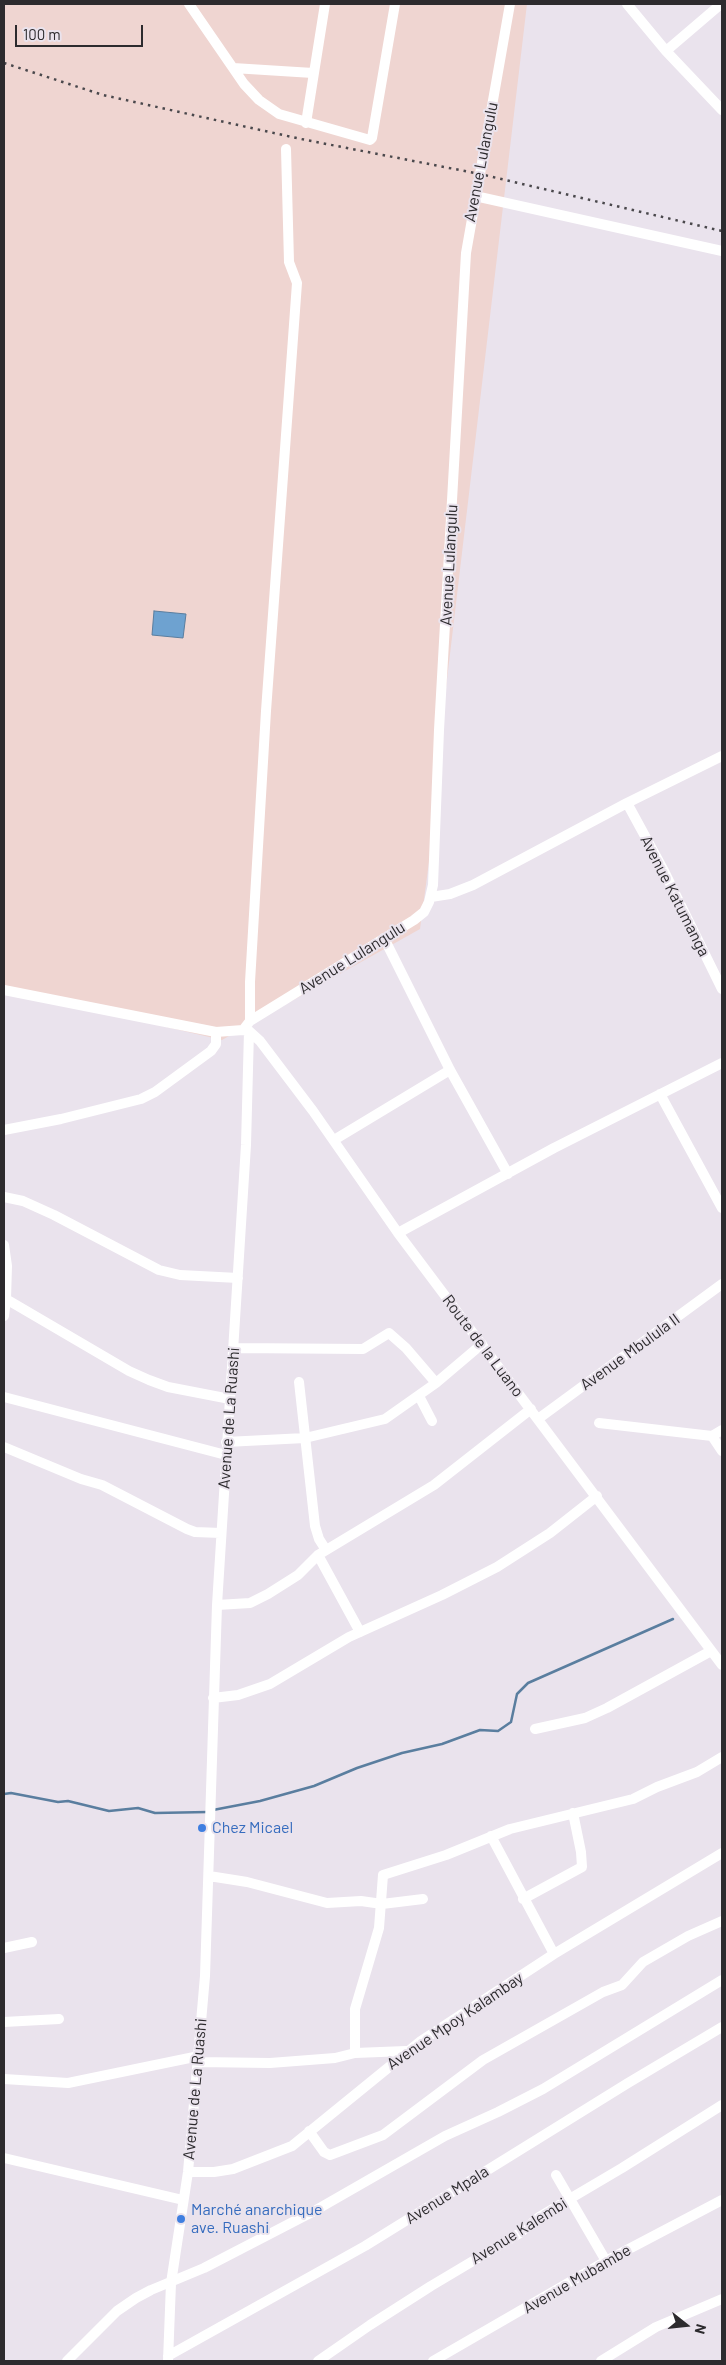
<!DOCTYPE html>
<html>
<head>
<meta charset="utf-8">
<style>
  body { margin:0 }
  #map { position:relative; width:726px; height:2365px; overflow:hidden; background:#eae3ed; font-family:Barlow,sans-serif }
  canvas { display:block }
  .frame { position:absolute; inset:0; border:5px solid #2d2b2e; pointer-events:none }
  .north { position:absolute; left:661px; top:2300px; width:50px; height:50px; -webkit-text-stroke:4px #eae3ed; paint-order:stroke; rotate:106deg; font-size:14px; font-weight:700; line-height:20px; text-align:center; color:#2d2b2e }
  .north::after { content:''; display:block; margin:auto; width:18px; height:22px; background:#2d2b2e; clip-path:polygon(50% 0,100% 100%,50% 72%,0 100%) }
  .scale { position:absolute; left:15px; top:25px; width:128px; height:22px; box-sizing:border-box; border:2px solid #2d2b2e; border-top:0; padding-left:6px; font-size:15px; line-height:18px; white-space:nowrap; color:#2d2b2e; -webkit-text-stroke:4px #eae3ed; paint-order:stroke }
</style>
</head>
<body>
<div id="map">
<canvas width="726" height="2365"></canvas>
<div class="frame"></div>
<div class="north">N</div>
<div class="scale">100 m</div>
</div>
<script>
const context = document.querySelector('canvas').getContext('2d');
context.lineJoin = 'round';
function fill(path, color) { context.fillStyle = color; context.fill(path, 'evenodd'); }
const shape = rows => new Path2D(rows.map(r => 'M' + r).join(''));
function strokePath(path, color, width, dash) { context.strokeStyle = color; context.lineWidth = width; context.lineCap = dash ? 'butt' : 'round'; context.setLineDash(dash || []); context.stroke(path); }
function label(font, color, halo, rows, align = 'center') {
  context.font = font + ' Barlow,sans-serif'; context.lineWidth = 4; context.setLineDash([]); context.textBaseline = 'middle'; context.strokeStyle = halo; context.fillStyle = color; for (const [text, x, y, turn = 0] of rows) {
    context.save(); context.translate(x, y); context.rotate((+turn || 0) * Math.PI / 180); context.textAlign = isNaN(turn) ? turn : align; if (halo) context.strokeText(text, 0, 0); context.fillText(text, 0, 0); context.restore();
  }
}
fill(shape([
  [4,4,527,4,441,730,441,773,420,929,222,1040,4,989]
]), '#efd5d1');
const water = shape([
  [154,611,186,614,183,638,152,635,154,611]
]);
fill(water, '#6ea2d0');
strokePath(water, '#5a7e9f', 1);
strokePath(shape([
  [4,1794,11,1793,58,1802,68,1801,109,1811,138,1808,155,1813,208,1812],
  [213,1810,260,1801,314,1786,357,1768,402,1753,442,1744,480,1730,498,1731,511,1722,517,1694,528,1683,673,1619]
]), '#5a7e9f', 2.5);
strokePath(shape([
  [189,4,244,84,259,100,279,114,370,140,372,138,395,4],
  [627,4,666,51,722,110],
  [666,51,721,4],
  [233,68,313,73],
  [306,123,325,4],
  [475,196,722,251],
  [627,803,664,871,722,989],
  [431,897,450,894,473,885,627,803,722,756],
  [384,938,450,1070,508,1174],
  [4,990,216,1032,243,1030,249,1031,260,1041,313,1111,398,1233,722,1665],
  [250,1021,250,982,266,711,297,283,289,262,286,149],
  [243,1030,250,1021,414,920,424,912,429,902,433,885,439,730,466,253,510,4],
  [660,1094,722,1208],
  [4,1130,61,1119,141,1099,155,1092,211,1051,216,1044,216,1032],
  [334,1140,450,1070],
  [4,1197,23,1201,54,1215,159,1270,180,1275,238,1278],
  [398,1233,554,1148,722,1063],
  [4,1245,7,1266,6,1299,4,1316],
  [6,1299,129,1371,149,1380,168,1387,230,1399],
  [234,1348,363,1349,389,1333,406,1348,436,1383],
  [299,1382,315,1526,319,1539,326,1550],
  [419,1396,432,1421],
  [4,1397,226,1455],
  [538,1419,722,1284],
  [599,1423,712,1436,722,1430],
  [712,1436,722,1451],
  [226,1442,305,1438,385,1419,436,1383,482,1344],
  [4,1447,81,1479,102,1485,187,1529,195,1532,221,1533],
  [318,1555,360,1632],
  [217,1605,250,1603,268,1594,298,1575,318,1555,434,1485,531,1409],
  [213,1698,238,1695,270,1684,349,1637,442,1595,497,1567,550,1533,597,1496],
  [535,1729,585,1718,607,1708,711,1651],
  [491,1836,554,1954],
  [209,1876,247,1882,327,1903,361,1901,382,1904,423,1899],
  [523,1899,582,1867,581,1852,573,1813],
  [4,1948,32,1942],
  [4,2022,59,2019],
  [406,2051,355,2053,355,2009,379,1928,383,1875,446,1855,510,1829,633,1799,657,1787,697,1772,722,1757],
  [198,2062,270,2063,335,2058,355,2053],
  [4,2079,68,2083,199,2056],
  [309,2131,324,2152,330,2155,383,2135,483,2060,603,1992,622,1985,643,1962,688,1936,722,1921],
  [4,2158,183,2200],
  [188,2172,214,2172,233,2169,292,2146,421,2041,554,1954,722,1853],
  [556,2175,606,2261],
  [168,2356,365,2246,628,2083,722,2027],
  [67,2361,117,2311,136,2298,151,2290,204,2268,316,2210,445,2136,498,2112,543,2089,722,1980],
  [168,2361,171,2283,188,2172,205,1976,217,1605,246,1145,249,1031],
  [318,2361,370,2325,431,2286,520,2233,539,2217,622,2168,722,2105],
  [433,2361,606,2261,722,2200],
  [601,2361,656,2327,722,2299]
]), '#fff', 10);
strokePath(shape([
  [4,63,103,95,301,139,480,174,722,231]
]), '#4a484c', 2.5, [2.5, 5]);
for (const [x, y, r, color] of [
  [202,1828,5,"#3f7fe0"],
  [181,2219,5,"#3f7fe0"]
]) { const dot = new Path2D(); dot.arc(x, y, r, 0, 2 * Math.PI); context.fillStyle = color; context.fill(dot); strokePath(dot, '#eae3ed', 2); }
label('16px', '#2d2b2e', '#eae3ed', [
  ["Avenue Lulangulu",481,162,-79],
  ["Avenue Lulangulu",449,565,-87],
  ["Avenue Katumanga",675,896,63],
  ["Avenue Lulangulu",352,958,-32],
  ["Route de la Luano",483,1346,53],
  ["Avenue Mbulula II",630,1352,-36],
  ["Avenue de La Ruashi",229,1418,-86],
  ["Avenue Mpoy Kalambay",455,2021,-34],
  ["Avenue de La Ruashi",195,2089,-85],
  ["Avenue Mpala",447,2195,-32],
  ["Avenue Kalembi",519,2231,-32],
  ["Avenue Mubambe",577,2279,-30]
]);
label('16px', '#366cbe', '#eae3ed', [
  ["Chez Micael",212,1828],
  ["Marché anarchique",191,2210],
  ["ave. Ruashi",191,2228]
], 'left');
</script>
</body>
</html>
